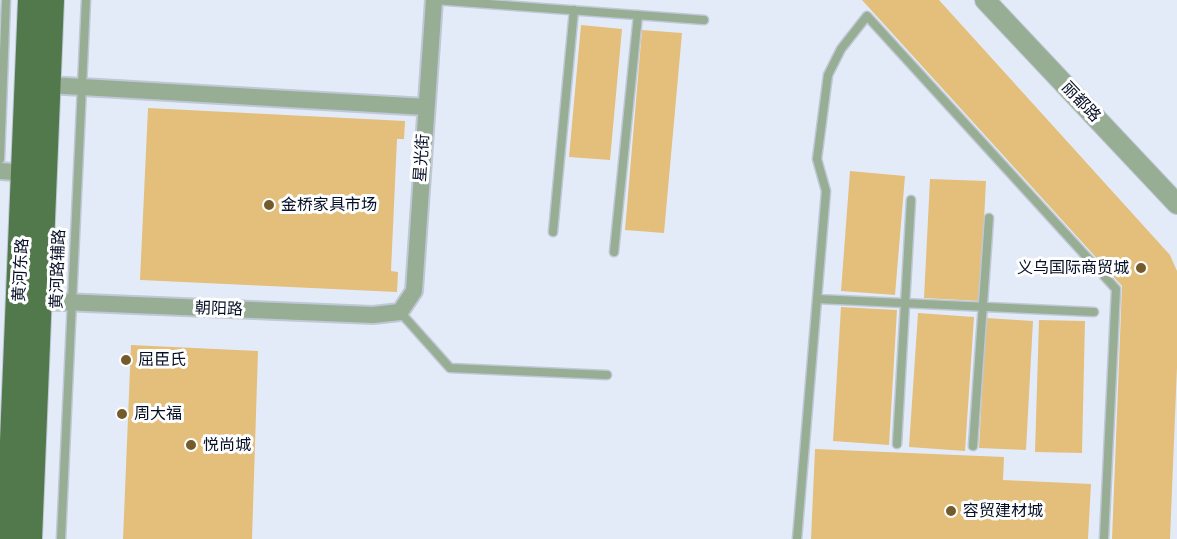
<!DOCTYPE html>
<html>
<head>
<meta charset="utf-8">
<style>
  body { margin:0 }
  canvas { display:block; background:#e3ebf8 }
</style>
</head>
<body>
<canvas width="1177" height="539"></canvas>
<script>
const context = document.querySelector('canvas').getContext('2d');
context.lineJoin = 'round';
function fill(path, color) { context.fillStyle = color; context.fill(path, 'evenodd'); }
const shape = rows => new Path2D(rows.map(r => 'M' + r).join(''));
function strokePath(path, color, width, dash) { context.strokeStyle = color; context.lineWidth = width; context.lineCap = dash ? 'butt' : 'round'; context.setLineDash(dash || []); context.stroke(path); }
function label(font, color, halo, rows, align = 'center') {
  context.font = font + ' "Alegreya Sans","Noto Sans SC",sans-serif'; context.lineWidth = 6; context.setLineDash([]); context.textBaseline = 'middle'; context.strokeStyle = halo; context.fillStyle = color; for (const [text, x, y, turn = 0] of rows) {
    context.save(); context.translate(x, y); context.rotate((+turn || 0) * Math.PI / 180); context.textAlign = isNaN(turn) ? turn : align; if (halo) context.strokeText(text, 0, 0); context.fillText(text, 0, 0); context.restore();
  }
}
fill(shape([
  [862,0,939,0,1170,255,1177,271,1177,367,1170,539,1112,539,1122,286],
  [581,25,622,29,610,160,569,157],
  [642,30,682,33,664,233,625,230],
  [148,108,405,121,404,139,397,139,391,271,398,272,397,292,140,280],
  [850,171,905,176,895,295,841,291],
  [930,179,986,181,980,301,924,298],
  [841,307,897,310,889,445,833,441],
  [918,313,974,317,965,451,909,447],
  [986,318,1033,321,1026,450,979,448],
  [1039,320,1085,321,1082,453,1035,452],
  [131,345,258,351,252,539,123,539],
  [815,449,1004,457,1003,480,1091,484,1088,539,811,539]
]), '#e4bf7c');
const service = shape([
  [434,0,704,20],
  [0,159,6,0],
  [553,232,574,10],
  [614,252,638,15],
  [817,299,1094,312],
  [400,312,450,368,607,375],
  [897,444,911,200],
  [973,446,989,218],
  [61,539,86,0],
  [797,539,826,191,817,159,828,75,841,49,867,16,1116,289,1104,539]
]);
const minor = shape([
  [48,85,426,107],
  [0,171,25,173],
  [39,301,373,315,400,312,414,291,434,0]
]);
const tertiary = shape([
  [985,0,1177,204]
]);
const primary = shape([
  [9,539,31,0],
  [29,539,51,0]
]);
strokePath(service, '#bfc8d6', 11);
strokePath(minor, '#bfc8d6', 20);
strokePath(tertiary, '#bfc8d6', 22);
strokePath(primary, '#bfc8d6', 28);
strokePath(service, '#97ad94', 8);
strokePath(minor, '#97ad94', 16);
strokePath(tertiary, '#97ad94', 20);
strokePath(primary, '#52794c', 26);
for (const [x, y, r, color] of [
  [269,205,6,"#745b2c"],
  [1141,268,6,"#745b2c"],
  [126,360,6,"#745b2c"],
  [122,414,6,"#745b2c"],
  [191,445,6,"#745b2c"],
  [951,511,6,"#745b2c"]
]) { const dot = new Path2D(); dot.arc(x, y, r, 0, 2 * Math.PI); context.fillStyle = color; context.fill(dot); strokePath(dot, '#fff', 2); }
label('16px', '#050f25', '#fff', [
  ["丽都路",1081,102,47],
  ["星光街",422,158,-86],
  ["黄河路辅路",58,269,-88],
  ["黄河东路",21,270,-87],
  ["朝阳路",219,309,2]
]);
label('16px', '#050f25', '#fff', [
  ["金桥家具市场",281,205],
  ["义乌国际商贸城",1129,268,"right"],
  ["屈臣氏",138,360],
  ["周大福",134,414],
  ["悦尚城",203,445],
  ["容贸建材城",963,511]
], 'left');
</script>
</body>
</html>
